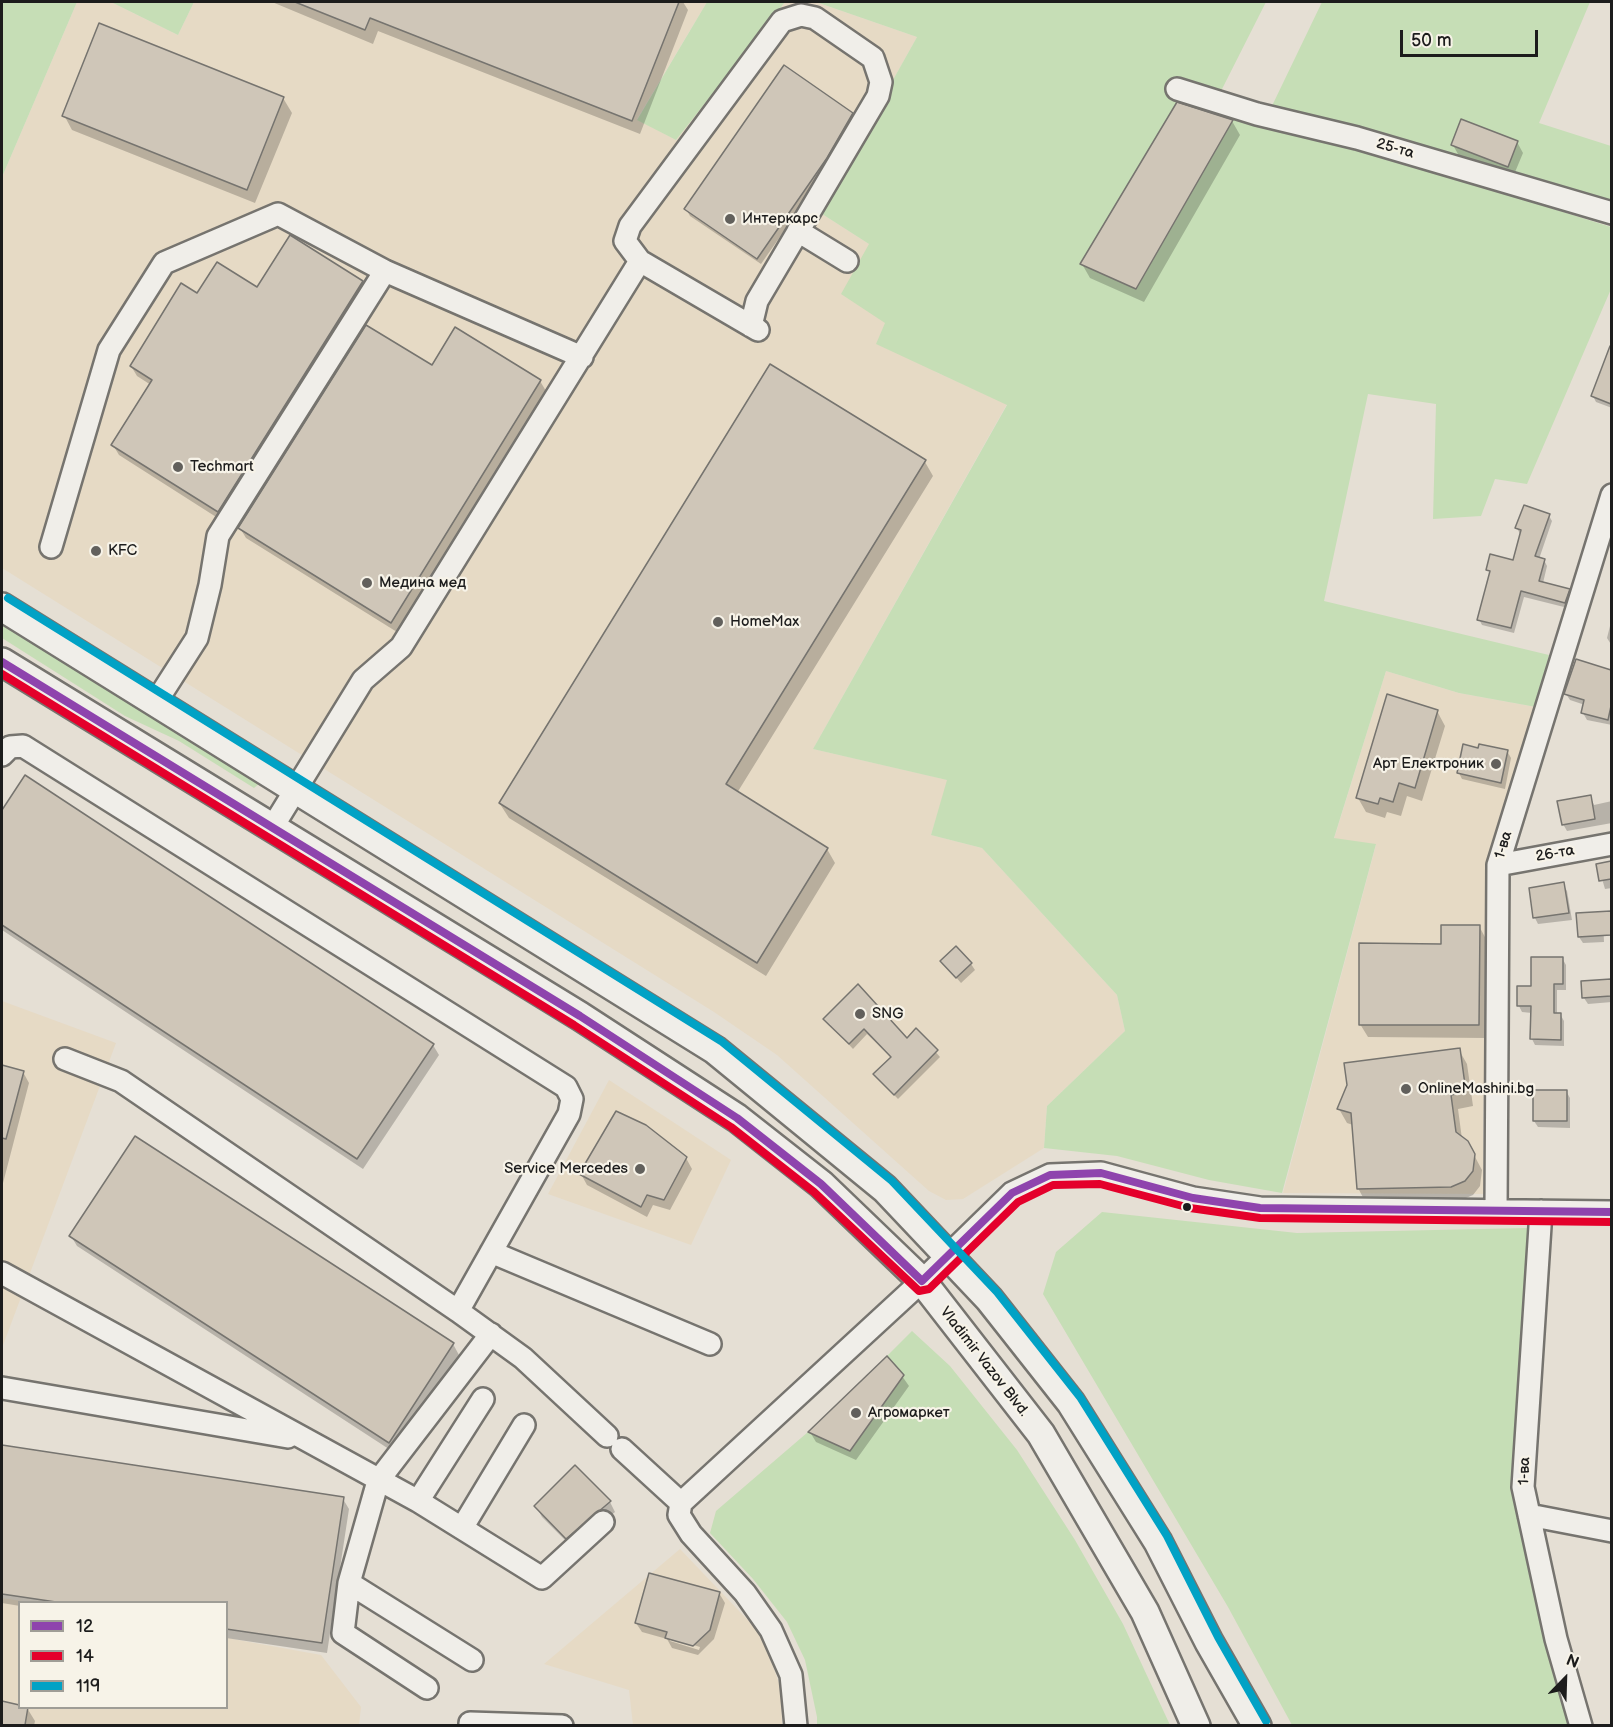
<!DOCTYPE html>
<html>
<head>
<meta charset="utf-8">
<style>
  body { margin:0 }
  #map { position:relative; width:1613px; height:1727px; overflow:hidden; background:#e5dfd4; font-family:"Balsamiq Sans",sans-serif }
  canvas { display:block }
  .frame { position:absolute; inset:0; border:3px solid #1c1c1c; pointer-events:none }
  .legend { position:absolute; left:18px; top:1601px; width:210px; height:108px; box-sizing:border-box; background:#f7f3e8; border:2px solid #9f9d96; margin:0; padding:8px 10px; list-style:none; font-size:18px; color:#1c1c1c }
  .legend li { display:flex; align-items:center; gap:12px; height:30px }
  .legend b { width:30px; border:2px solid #9f9d96 }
  .north { position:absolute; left:1535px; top:1649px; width:60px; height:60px; -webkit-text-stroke:4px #f7f3e8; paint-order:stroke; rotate:23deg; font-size:16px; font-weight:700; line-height:24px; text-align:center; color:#1c1c1c }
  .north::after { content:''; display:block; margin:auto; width:21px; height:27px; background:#1c1c1c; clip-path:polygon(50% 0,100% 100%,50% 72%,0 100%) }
  .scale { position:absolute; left:1400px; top:30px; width:138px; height:27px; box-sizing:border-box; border:3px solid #1c1c1c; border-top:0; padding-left:8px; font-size:18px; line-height:21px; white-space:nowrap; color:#1c1c1c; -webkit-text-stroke:4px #f7f3e8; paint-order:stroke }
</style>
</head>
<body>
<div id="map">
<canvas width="1613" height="1727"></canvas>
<div class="frame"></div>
<ul class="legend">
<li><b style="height:8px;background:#8e44ad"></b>12</li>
<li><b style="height:8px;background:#e4002b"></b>14</li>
<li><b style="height:8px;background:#01a2c5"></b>119</li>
</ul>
<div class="north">N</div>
<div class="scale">50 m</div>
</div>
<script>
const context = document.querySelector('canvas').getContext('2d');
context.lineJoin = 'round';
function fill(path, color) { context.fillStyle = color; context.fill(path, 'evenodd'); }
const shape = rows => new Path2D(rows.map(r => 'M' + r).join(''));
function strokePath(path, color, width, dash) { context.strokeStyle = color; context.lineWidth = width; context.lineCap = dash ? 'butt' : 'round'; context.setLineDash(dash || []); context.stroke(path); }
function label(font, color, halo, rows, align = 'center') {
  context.font = font + ' "Balsamiq Sans",sans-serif'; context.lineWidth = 4.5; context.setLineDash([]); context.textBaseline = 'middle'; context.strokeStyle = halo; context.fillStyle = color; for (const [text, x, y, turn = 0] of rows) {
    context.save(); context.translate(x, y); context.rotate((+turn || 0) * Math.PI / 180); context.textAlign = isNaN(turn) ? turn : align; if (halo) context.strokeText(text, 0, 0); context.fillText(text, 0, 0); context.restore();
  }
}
fill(shape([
  [77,2,111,2,178,35,194,2,707,2,637,119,676,140,785,2,816,2,917,37,819,212,869,244,885,323,936,372,1007,404,813,749,948,780,931,835,982,848,1117,995,1125,1031,1047,1106,1044,1148,963,1199,946,1200,929,1191,777,1055,714,1012,2,568,2,177],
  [1386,671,1459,693,1536,707,1490,862,1483,1119,1483,1194,1283,1193,1376,845,1334,839],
  [2,1001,116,1043,2,1348],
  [609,1080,731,1160,691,1245,548,1194],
  [680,1549,762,1635,781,1689,782,1725,633,1725,629,1690,544,1664],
  [2,1598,29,1602,20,1602,20,1708,226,1708,227,1638,321,1655,361,1707,359,1725,2,1725]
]), '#e6dac5');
fill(shape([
  [2,2,77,2,2,177],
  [111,2,194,2,178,35],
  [707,2,785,2,676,140,637,120],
  [816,2,1266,2,1220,93,1180,97,1081,264,1135,289,1235,115,1366,150,1611,227,1611,289,1527,484,1495,479,1481,516,1433,519,1436,404,1368,394,1324,601,1549,655,1536,707,1459,693,1386,671,1334,838,1376,844,1282,1193,1209,1180,1117,1156,1044,1148,1047,1106,1125,1031,1117,995,982,848,931,835,947,780,813,749,1007,405,876,344,885,323,841,294,869,244,819,212,917,37],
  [1322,2,1590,2,1539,123,1611,146,1611,213,1270,110],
  [2,622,261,782,254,788,179,741,125,716,2,638],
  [1102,1212,1297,1233,1527,1228,1535,1232,1519,1475,1576,1725,1292,1725,1228,1607,1043,1294,1056,1252],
  [912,1331,950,1366,1017,1450,1075,1540,1123,1624,1170,1725,817,1725,817,1717,805,1660,787,1622,753,1579,710,1533,716,1511,808,1432,850,1450,903,1375,887,1356]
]), '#c6deb6');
fill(shape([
  [272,2,683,2,688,10,640,134,378,31,373,44],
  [100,25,283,98,292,113,255,203,72,130,64,115],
  [852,114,856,120,830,165,761,264,690,216,686,209],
  [1232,121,1240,135,1144,302,1090,278,1082,264],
  [1517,142,1523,153,1513,177,1459,156,1453,145],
  [290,237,362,282,368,293,224,522,119,455,113,445,151,385,137,376,131,366,197,295,257,289],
  [432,367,540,381,546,391,397,632,246,538,240,528],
  [1603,368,1612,372,1612,408,1596,402,1593,396],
  [925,462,933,476,737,793,827,849,835,863,766,976,509,818,500,804],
  [1549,516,1552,521,1539,559,1544,560,1547,566,1543,583,1569,590,1572,596,1568,608,1524,597,1514,633,1482,625,1479,619,1491,574,1488,569,1514,562,1520,534,1517,528],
  [1612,618,1612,646,1607,638],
  [1606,671,1612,672,1612,725,1587,720,1583,713,1585,705,1570,700,1566,694],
  [1437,711,1445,726,1422,801,1407,796,1401,816,1387,812,1385,818,1366,812,1358,798],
  [1507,751,1511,758,1505,789,1462,779,1459,773],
  [25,777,433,1045,439,1055,363,1169,2,930,2,813],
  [1590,796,1594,805,1612,801,1612,823,1567,831,1563,824],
  [1612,863,1612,888,1605,889,1598,865],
  [1563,884,1567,891,1572,920,1538,924,1535,918],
  [1603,920,1604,942,1583,943,1579,937],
  [1479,926,1486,939,1486,1038,1368,1037,1360,1024,1442,945],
  [1562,958,1566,965,1566,990,1557,990,1557,1014,1560,1014,1564,1021,1564,1046,1535,1045,1532,1039,1532,1013,1522,1012,1519,1006],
  [942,961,971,964,975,970,961,983],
  [1612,980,1612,1002,1588,1004,1584,998,1583,983],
  [825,1019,907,1040,916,1030,940,1057,898,1099,875,1075,892,1058,867,1034,853,1049],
  [1459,1050,1467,1064,1473,1106,1458,1109,1462,1139,1467,1142,1482,1170,1480,1186,1473,1195,1459,1201,1366,1203,1358,1188,1353,1125,1347,1123,1339,1109],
  [2,1067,23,1072,29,1083,2,1187],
  [1566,1091,1570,1098,1570,1128,1538,1127,1534,1121],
  [686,1158,692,1169,670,1210,653,1205,647,1217,587,1185,581,1174],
  [71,1236,453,1344,459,1355,395,1453,77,1246],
  [902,1376,909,1386,856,1460,816,1442,810,1432],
  [2,1446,343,1499,349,1509,327,1653,226,1638,226,1602,20,1602,20,1606,2,1603],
  [610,1502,615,1512,573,1548,542,1517,536,1506],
  [719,1593,725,1603,714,1639,698,1655,672,1648,667,1639,642,1632,636,1623],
  [670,1638,700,1647,699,1650,670,1641],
  [2,1703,27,1708,35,1721,34,1726,2,1726]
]), '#0003');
const building = shape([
  [295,2,679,2,632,121,370,18,365,30,295,2],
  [99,23,284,97,247,190,62,116,99,23],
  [784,65,853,113,827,158,757,259,684,209,784,65],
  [1177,102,1233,120,1136,289,1080,264,1177,102],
  [1461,119,1518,141,1508,167,1451,145,1461,119],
  [290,235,363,281,218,512,111,445,152,380,130,366,181,283,197,293,217,262,257,287,290,235],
  [366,325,432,365,455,327,541,380,391,623,238,528,366,325],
  [1610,346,1611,346,1611,404,1591,396,1610,346],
  [770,364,926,460,726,784,828,848,757,963,499,803,770,364],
  [1524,505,1550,514,1535,556,1545,559,1539,581,1570,589,1565,603,1521,591,1511,628,1477,620,1490,571,1486,570,1490,554,1513,560,1521,530,1515,528,1524,505],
  [1576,659,1611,670,1611,706,1608,720,1581,713,1584,700,1564,694,1576,659],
  [1387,694,1438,710,1415,788,1399,783,1393,802,1380,798,1378,804,1356,798,1387,694],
  [1463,744,1478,748,1479,744,1508,750,1501,783,1457,773,1463,744],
  [25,775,434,1044,357,1159,2,925,2,810,25,775],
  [1591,795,1595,819,1562,825,1557,801,1591,795],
  [1611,861,1611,879,1599,881,1596,864,1611,861],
  [1564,882,1569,913,1533,918,1529,888,1564,882],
  [1611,911,1611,935,1578,937,1576,913,1611,911],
  [1441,925,1480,925,1479,1025,1359,1025,1359,943,1441,944,1441,925],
  [956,946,972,963,956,978,940,961,956,946],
  [1531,957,1563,957,1563,984,1554,984,1554,1013,1561,1013,1561,1040,1530,1039,1531,1006,1517,1006,1517,986,1531,986,1531,957],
  [1611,979,1611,996,1582,998,1581,981,1611,979],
  [858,984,907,1038,916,1028,938,1050,894,1095,873,1074,891,1057,864,1029,849,1044,823,1019,858,984],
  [1460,1048,1466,1092,1451,1095,1456,1132,1468,1141,1475,1154,1473,1171,1465,1181,1451,1187,1357,1189,1351,1113,1337,1109,1347,1085,1344,1063,1460,1048],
  [2,1065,24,1071,6,1139,2,1138,2,1065],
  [1533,1090,1567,1090,1567,1121,1533,1121,1533,1090],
  [616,1111,646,1125,687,1157,664,1200,647,1195,641,1207,579,1174,616,1111],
  [135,1136,454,1343,389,1443,69,1236,135,1136],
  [887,1356,904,1375,850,1451,808,1432,887,1356],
  [2,1445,344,1497,322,1643,226,1629,226,1602,56,1602,2,1594,2,1445],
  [575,1465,611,1501,566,1539,534,1506,575,1465],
  [649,1573,720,1592,710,1630,693,1646,665,1638,667,1632,635,1623,649,1573],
  [2,1701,28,1707,25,1725,2,1725,2,1701]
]);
fill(building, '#cfc6b8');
strokePath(building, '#76746f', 1.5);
const minor = shape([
  [1177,89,1257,114,1357,138,1612,213],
  [798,231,847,261],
  [751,326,757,301,878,96,881,82,873,58,815,18,801,15,782,21,630,226,625,241,640,261,758,330],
  [51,547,109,350,164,263,278,214,385,271,582,357],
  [156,702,197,638,210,585,218,536,385,271],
  [2,755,10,747,23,746,566,1087,572,1099,569,1114,458,1311],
  [272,828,363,680,401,647,640,261],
  [1498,865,1612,844],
  [65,1059,121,1081,458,1311,523,1358,607,1436],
  [1496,1210,1498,865,1612,495],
  [1541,1211,1523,1487,1556,1639,1581,1726],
  [491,1252,710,1344],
  [2,1273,418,1501,542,1578,603,1522],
  [2,1388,288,1437],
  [622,1449,681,1503],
  [418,1501,483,1399],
  [1529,1515,1612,1531],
  [462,1528,524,1425],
  [349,1583,472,1660],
  [427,1688,343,1633,349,1583,378,1481,491,1334],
  [470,1726,470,1723,562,1726],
  [796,1726,791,1675,771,1630,745,1593,691,1534,679,1515,681,1503,922,1281,1012,1193,1050,1175,1101,1173,1193,1198,1260,1208,1612,1212]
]);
const major = shape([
  [2,607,715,1050,885,1189,989,1299,1071,1403,1158,1542,1209,1642,1257,1726],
  [2,662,580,1016,737,1118,821,1184,922,1281,1041,1434,1145,1612,1196,1726]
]);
strokePath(minor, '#76746f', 26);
strokePath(major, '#76746f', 32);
strokePath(minor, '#f0eee9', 21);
strokePath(major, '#f0eee9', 27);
strokePath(shape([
  [2,662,580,1016,737,1118,821,1184,922,1281,1012,1193,1050,1175,1101,1173,1193,1198,1260,1208,1612,1212]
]), '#8e44ad', 8);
strokePath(shape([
  [2,674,574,1025,731,1127,814,1192,919,1291,929,1289,1018,1202,1053,1185,1100,1184,1190,1208,1260,1218,1612,1222]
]), '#e4002b', 8);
strokePath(shape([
  [8,598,721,1041,892,1181,997,1292,1080,1397,1167,1536,1218,1637,1266,1721]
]), '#01a2c5', 8);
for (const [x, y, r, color] of [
  [730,219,6,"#62605c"],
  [178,467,6,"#62605c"],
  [96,551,6,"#62605c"],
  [367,583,6,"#62605c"],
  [718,622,6,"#62605c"],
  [1496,764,6,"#62605c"],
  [860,1014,6,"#62605c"],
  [1406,1089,6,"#62605c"],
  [640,1169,6,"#62605c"],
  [1187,1207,5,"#1c1c1c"],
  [856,1413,6,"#62605c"]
]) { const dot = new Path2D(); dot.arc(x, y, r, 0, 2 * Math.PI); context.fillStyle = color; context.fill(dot); strokePath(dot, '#f7f3e8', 2); }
label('15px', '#1c1c1c', '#f7f3e8', [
  ["25-та",1395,149,16],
  ["1-ва",1504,845,-73],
  ["26-та",1555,854,-10],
  ["Vladimir Vazov Blvd.",984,1362,52],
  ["1-ва",1525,1471,-88]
]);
label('15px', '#1c1c1c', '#f7f3e8', [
  ["Интеркарс",742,219],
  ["Techmart",190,467],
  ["KFC",108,551],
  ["Медина мед",379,583],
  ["HomeMax",730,622],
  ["Арт Електроник",1484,764,"right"],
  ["SNG",872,1014],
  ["ОnlineMashini.bg",1418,1089],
  ["Service Mercedes",628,1169,"right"],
  ["Агромаркет",868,1413]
], 'left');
</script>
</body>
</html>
